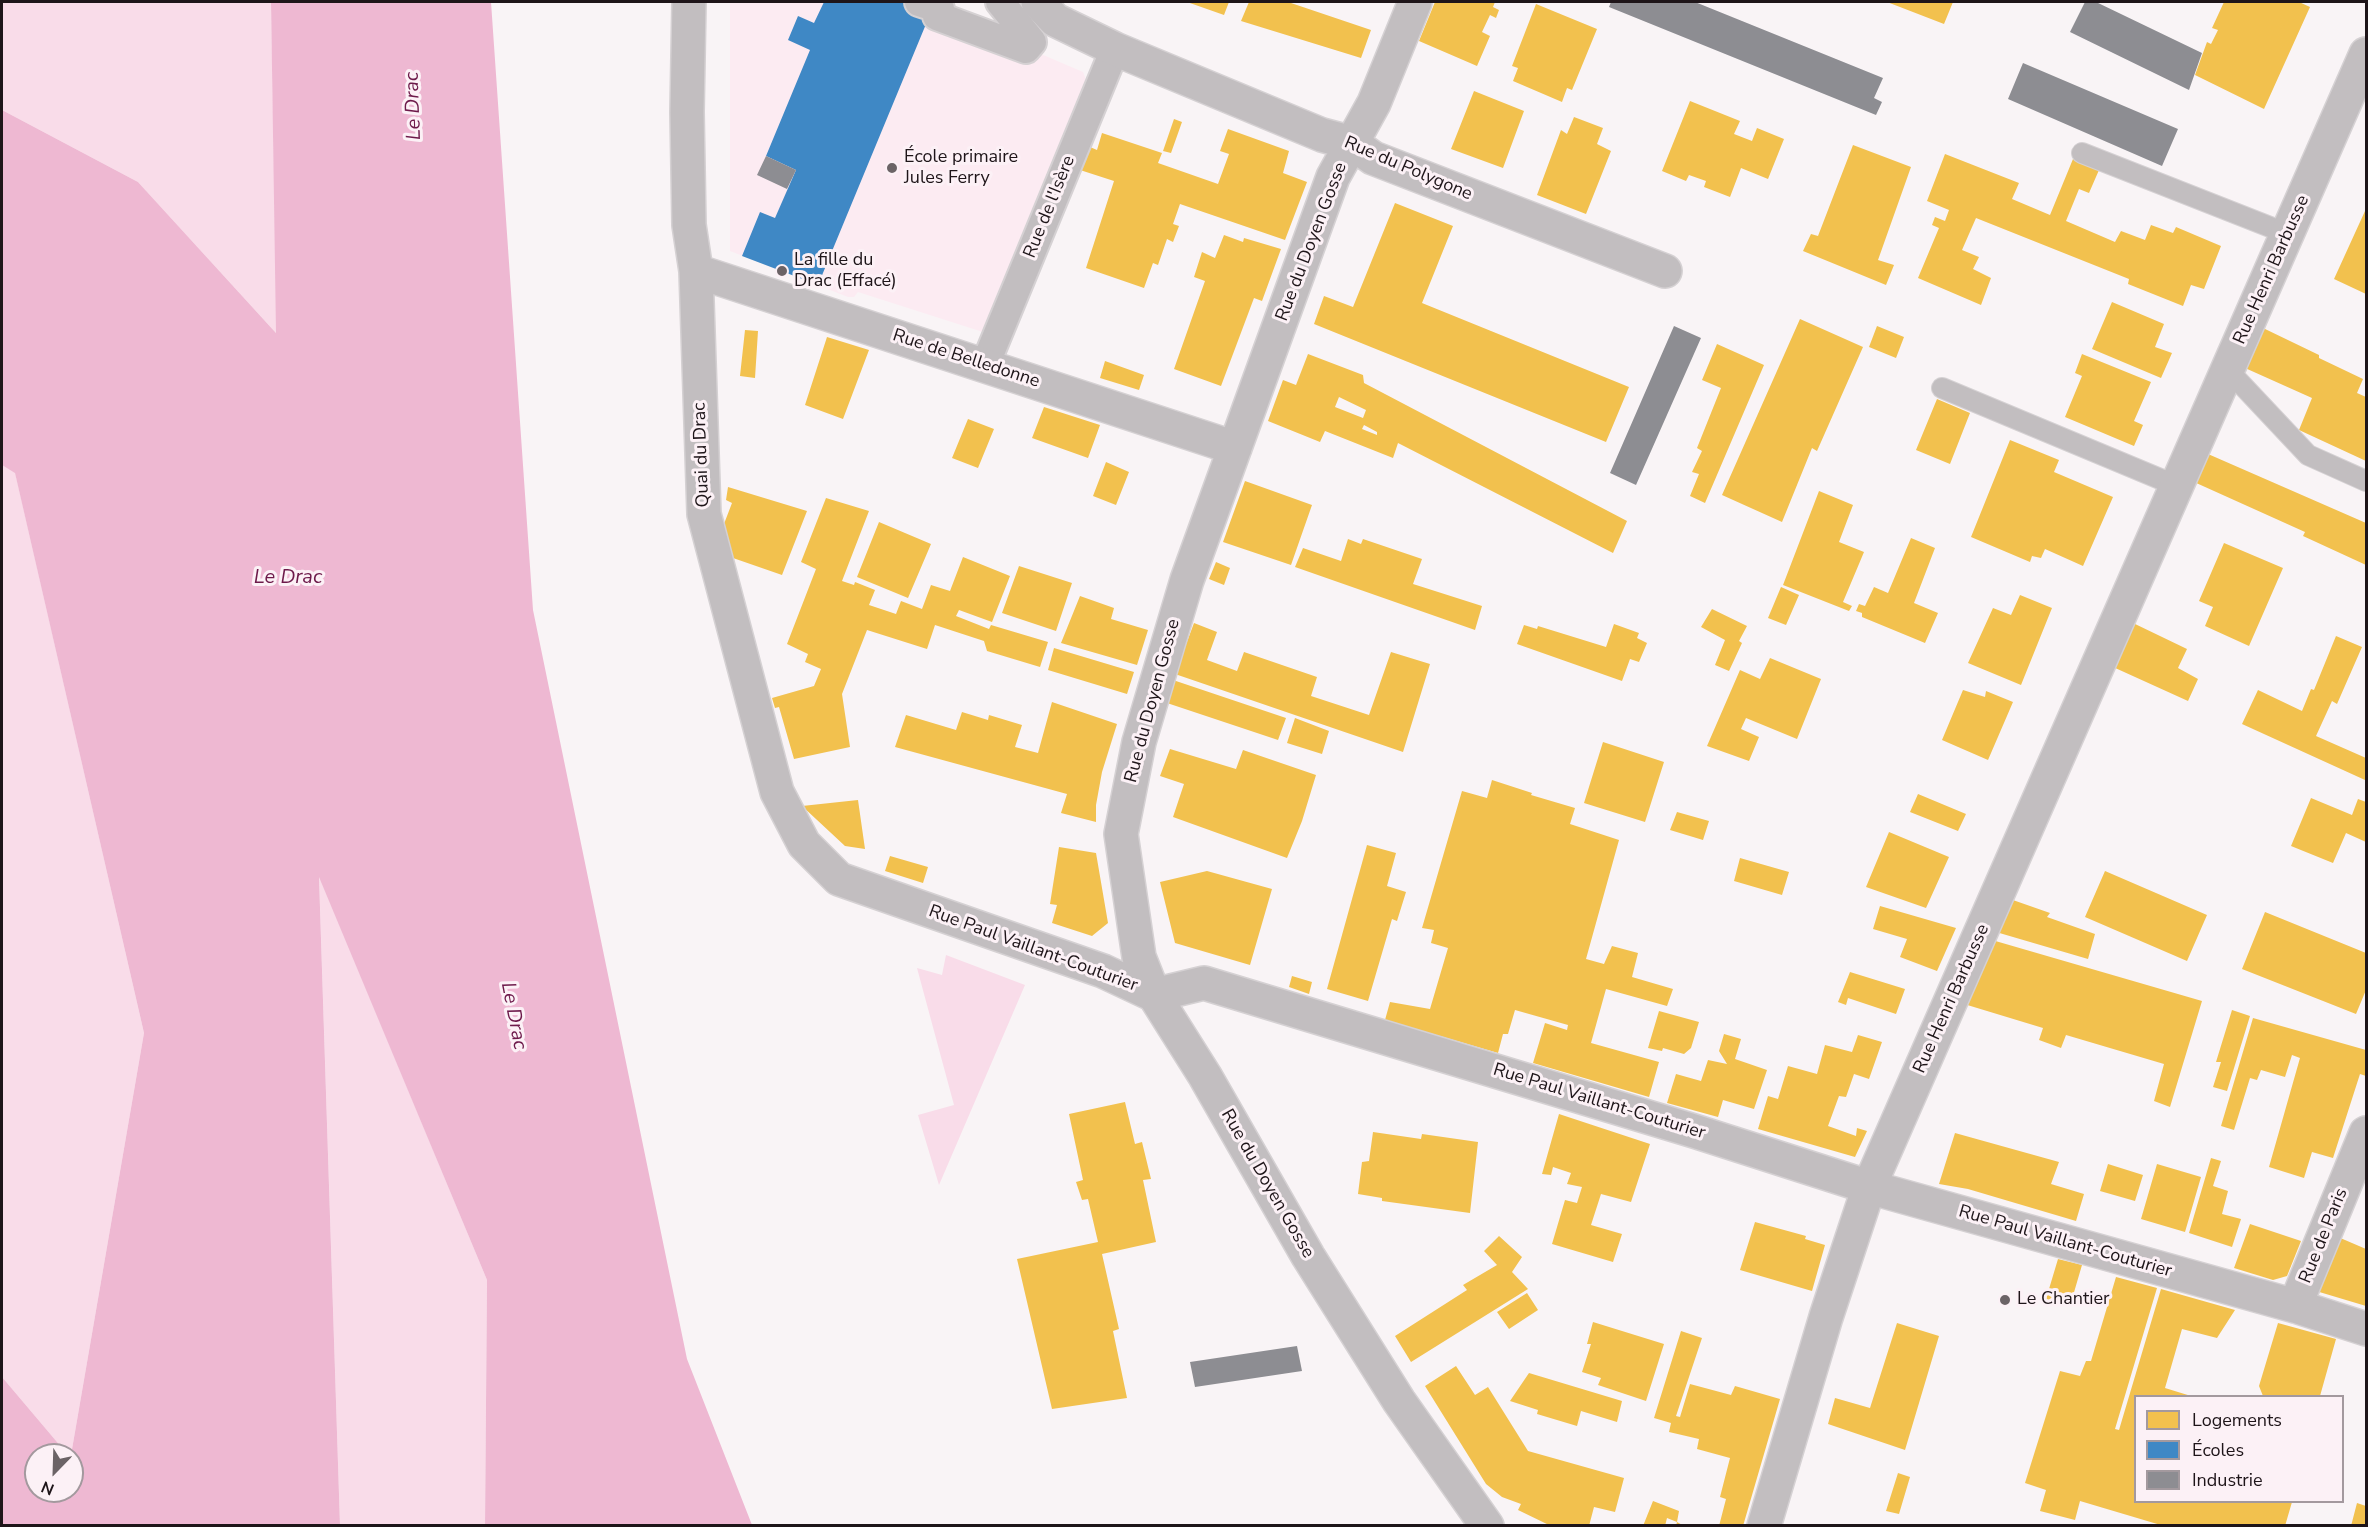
<!DOCTYPE html>
<html>
<head>
<meta charset="utf-8">
<style>
  body { margin:0 }
  #map { position:relative; width:2368px; height:1527px; overflow:hidden; background:#f9f4f6; font-family:"Nunito Sans",sans-serif }
  canvas { display:block }
  .frame { position:absolute; inset:0; border:3px solid #1e1519; pointer-events:none }
  .legend { position:absolute; left:2134px; top:1395px; width:210px; height:108px; box-sizing:border-box; background:#fcf1f6; border:2px solid #a3999e; margin:0; padding:8px 10px; list-style:none; font-size:18px; color:#1e1519 }
  .legend li { display:flex; align-items:center; gap:12px; height:30px }
  .legend b { width:30px; border:2px solid #a3999e }
  .north { position:absolute; left:24px; top:1443px; width:60px; height:60px; box-sizing:border-box; background:#fcf1f6; border:2px solid #a3999e; border-radius:50%; rotate:203deg; font-size:16px; font-weight:700; line-height:24px; text-align:center; color:#1e1519 }
  .north::after { content:''; display:block; margin:auto; width:21px; height:27px; background:#6b6366; clip-path:polygon(50% 0,100% 100%,50% 72%,0 100%) }
</style>
</head>
<body>
<div id="map">
<canvas width="2368" height="1527"></canvas>
<div class="frame"></div>
<ul class="legend">
<li><b style="height:16px;background:#f2c14e"></b>Logements</li>
<li><b style="height:16px;background:#3f88c5"></b>Écoles</li>
<li><b style="height:16px;background:#8d8d92"></b>Industrie</li>
</ul>
<div class="north">N</div>
</div>
<script>
const context = document.querySelector('canvas').getContext('2d');
context.lineJoin = 'round';
function fill(path, color) { context.fillStyle = color; context.fill(path, 'evenodd'); }
const shape = rows => new Path2D(rows.map(r => 'M' + r).join(''));
function strokePath(path, color, width, dash) { context.strokeStyle = color; context.lineWidth = width; context.lineCap = dash ? 'butt' : 'round'; context.setLineDash(dash || []); context.stroke(path); }
function label(font, color, halo, rows, align = 'center') {
  context.font = font + ' "Nunito Sans",sans-serif'; context.lineWidth = 6; context.setLineDash([]); context.textBaseline = 'middle'; context.strokeStyle = halo; context.fillStyle = color; for (const [text, x, y, turn = 0] of rows) {
    context.save(); context.translate(x, y); context.rotate((+turn || 0) * Math.PI / 180); context.textAlign = isNaN(turn) ? turn : align; if (halo) context.strokeText(text, 0, 0); context.fillText(text, 0, 0); context.restore();
  }
}
fill(shape([
  [730,2,919,2,1083,72,1088,85,986,333,858,292,854,297,848,297,730,251]
]), '#fcebf2');
fill(shape([
  [2,2,271,2,277,334,138,182,2,110],
  [2,465,15,472,144,1033,71,1455,68,1455,2,1377],
  [319,875,487,1280,485,1525,340,1525],
  [946,955,1025,985,939,1185,918,1115,954,1105,917,968,942,975]
]), '#f9dce9');
fill(shape([
  [271,2,491,2,533,610,687,1359,752,1525,485,1525,487,1280,319,877,340,1525,2,1525,2,1377,68,1455,36,1455,36,1491,72,1491,71,1455,144,1033,15,473,2,465,2,110,138,182,276,333]
]), '#eeb8d2');
fill(shape([
  [1187,2,1229,2,1224,15],
  [1249,2,1288,2,1371,30,1361,58,1241,21],
  [1435,2,1495,2,1493,7,1499,10,1496,18,1490,15,1482,32,1490,36,1477,66,1419,41],
  [1887,2,1953,2,1944,24],
  [2224,2,2299,2,2310,7,2264,109,2195,75,2207,42,2211,44,2218,30,2212,28],
  [1536,4,1597,29,1572,90,1567,88,1562,102,1513,81,1518,68,1512,66],
  [1474,91,1524,111,1503,168,1451,149],
  [1690,101,1740,121,1734,134,1752,141,1757,128,1784,139,1768,179,1741,168,1730,197,1704,187,1706,181,1689,175,1686,181,1662,171],
  [1574,117,1603,128,1597,144,1611,151,1586,214,1537,195,1561,130,1567,134],
  [1174,119,1182,122,1171,153,1163,151],
  [1228,129,1289,151,1283,173,1307,182,1285,240,1180,204,1173,224,1179,226,1173,242,1167,239,1158,265,1153,263,1144,288,1086,268,1114,181,1080,170,1090,147,1097,150,1102,133,1162,153,1158,163,1218,184,1229,154,1220,151],
  [1853,145,1911,167,1878,260,1894,265,1886,285,1803,251,1811,234,1818,236],
  [1945,154,2019,183,2012,199,2050,215,2073,159,2099,170,2089,193,2079,189,2066,221,2115,242,2121,231,2145,240,2151,225,2173,233,2176,227,2221,246,2204,289,2191,285,2183,306,2128,284,2129,279,1976,218,1962,250,1979,257,1973,269,1991,278,1981,305,1918,278,1939,228,1932,225,1935,217,1945,221,1949,210,1927,201],
  [1395,203,1453,226,1422,303,1629,387,1606,442,1314,324,1324,296,1353,307],
  [2365,211,2366,212,2366,294,2334,279],
  [1224,235,1243,242,1244,238,1281,249,1262,301,1254,298,1221,386,1174,369,1205,281,1194,277,1202,252,1215,258],
  [2112,302,2164,324,2155,347,2172,353,2161,378,2092,349],
  [1800,319,1863,347,1817,451,1812,448,1782,522,1722,495],
  [1877,326,1904,337,1896,358,1869,347],
  [2263,328,2319,355,2319,358,2363,379,2357,393,2366,397,2366,461,2299,430,2312,398,2245,368],
  [745,330,758,331,755,378,740,376],
  [827,337,869,350,843,419,805,405],
  [1717,344,1764,365,1705,503,1690,496,1699,474,1692,472,1702,451,1697,448,1721,388,1702,380],
  [1308,354,1363,375,1364,383,1627,521,1613,553,1398,443,1393,458,1325,431,1320,442,1268,421,1283,380,1296,385],
  [1339,397,1366,410,1363,418,1335,407],
  [1364,425,1377,432,1377,435,1362,429],
  [2082,354,2151,382,2134,421,2143,425,2134,446,2065,417,2082,376,2075,373],
  [1105,361,1144,375,1139,390,1100,378],
  [1937,399,1970,413,1950,464,1916,450],
  [1044,407,1100,425,1088,458,1032,438],
  [968,419,994,429,978,468,952,458],
  [2010,440,2059,460,2054,472,2113,497,2083,566,2045,549,2041,558,2032,556,2030,562,1971,537],
  [2208,454,2366,523,2366,565,2303,536,2305,532,2194,482],
  [1106,462,1129,472,1116,505,1093,496],
  [1245,481,1312,505,1291,565,1223,542],
  [728,487,807,511,782,575,733,558,719,537,732,503,726,500],
  [1819,491,1853,505,1839,542,1864,552,1843,602,1852,606,1849,611,1783,585],
  [826,498,869,511,842,581,854,585,855,582,875,590,869,605,896,614,901,601,922,609,931,585,950,591,963,557,1010,576,992,622,959,610,956,616,989,629,991,625,1048,642,1040,667,987,651,984,641,935,625,927,649,867,630,842,694,850,747,794,759,779,707,775,708,772,698,814,686,821,669,805,662,808,654,787,644,816,569,801,562],
  [879,522,931,544,908,598,857,577],
  [1911,538,1935,548,1914,603,1938,613,1925,643,1862,617,1862,613,1856,611,1859,604,1865,606,1874,587,1888,593],
  [1348,539,1361,544,1363,539,1422,559,1413,584,1482,606,1475,630,1295,567,1303,548,1341,561],
  [2224,543,2283,568,2249,646,2205,626,2213,607,2199,601],
  [1216,562,1230,568,1224,585,1209,579],
  [1019,566,1072,583,1056,631,1002,613],
  [1781,587,1799,595,1786,625,1768,618],
  [2020,595,2052,608,2021,685,1968,663,1993,608,2011,615],
  [1080,596,1114,608,1111,619,1148,630,1137,665,1061,643],
  [1712,609,1747,626,1739,641,1742,643,1729,671,1715,665,1725,640,1701,627],
  [1194,623,1217,632,1207,660,1237,671,1244,652,1317,677,1311,696,1369,715,1391,652,1430,664,1403,752,1175,674],
  [2133,623,2187,649,2178,668,2198,679,2188,701,2113,667],
  [1614,624,1639,633,1637,638,1647,643,1639,662,1630,659,1622,681,1517,644,1524,625,1537,629,1538,626,1606,647],
  [2336,636,2362,647,2337,704,2332,701,2316,736,2366,758,2365,780,2242,724,2258,690,2302,711,2311,689,2314,690],
  [1054,648,1134,672,1127,694,1048,670],
  [1770,658,1821,679,1797,739,1746,718,1741,729,1759,737,1749,761,1707,746,1740,670,1760,679],
  [1173,680,1286,718,1278,740,1164,702],
  [1963,690,1985,697,1986,691,2013,702,1988,760,1942,740],
  [1052,702,1117,724,1102,772,1096,805,1096,822,1061,813,1067,794,895,747,906,715,956,730,962,712,988,720,989,715,1022,725,1015,747,1038,753],
  [1295,718,1329,731,1322,754,1287,743],
  [1603,742,1664,762,1645,822,1584,803],
  [1170,749,1236,769,1243,750,1316,775,1302,821,1287,858,1173,817,1184,784,1160,776],
  [1492,780,1532,793,1531,795,1575,808,1570,824,1619,840,1586,959,1604,964,1612,946,1638,953,1632,977,1673,989,1667,1006,1606,989,1591,1043,1659,1062,1649,1097,1533,1063,1545,1023,1567,1030,1568,1025,1515,1010,1508,1034,1503,1034,1498,1053,1385,1020,1390,1002,1430,1009,1448,948,1431,943,1434,930,1422,928,1462,791,1487,798],
  [1918,794,1966,814,1958,831,1910,812],
  [2311,798,2352,815,2358,799,2366,802,2366,842,2346,833,2333,863,2291,846],
  [858,800,865,849,845,846,802,806],
  [1677,812,1709,821,1703,840,1670,830],
  [1889,832,1949,857,1926,908,1866,887],
  [1367,845,1396,853,1387,886,1406,892,1397,921,1392,919,1368,1001,1327,989],
  [1059,847,1096,853,1108,923,1092,936,1052,923,1057,905,1050,904],
  [890,856,928,867,923,883,885,871],
  [1740,858,1789,872,1782,895,1734,881],
  [1207,871,1272,889,1250,965,1175,943,1160,882],
  [2105,871,2207,915,2187,961,2085,917],
  [2010,899,2050,913,2047,917,2095,934,2088,959,1996,932],
  [1880,906,1956,928,1937,971,1900,957,1907,939,1873,929],
  [2265,912,2366,953,2366,990,2356,1014,2242,969],
  [1992,940,2202,1001,2170,1107,2154,1101,2164,1064,2066,1035,2061,1048,2039,1040,2043,1028,1964,1004],
  [1850,972,1905,989,1896,1014,1848,998,1846,1005,1838,1002],
  [1292,976,1312,982,1309,994,1289,987],
  [2232,1010,2250,1016,2227,1091,2213,1087,2221,1062,2216,1062],
  [1659,1011,1699,1022,1691,1048,1684,1054,1663,1048,1662,1051,1648,1048],
  [2253,1018,2366,1050,2366,1076,2360,1074,2333,1158,2312,1152,2304,1178,2269,1167,2300,1058,2292,1055,2285,1077,2261,1070,2257,1080,2250,1078,2234,1130,2221,1126],
  [1724,1034,1741,1039,1735,1059,1767,1070,1754,1109,1723,1100,1718,1117,1667,1103,1676,1074,1701,1081,1708,1060,1727,1064,1719,1051],
  [1858,1035,1882,1042,1869,1079,1854,1074,1846,1097,1839,1096,1828,1126,1856,1136,1857,1128,1867,1131,1855,1157,1758,1129,1768,1096,1778,1099,1788,1066,1817,1074,1825,1045,1852,1052],
  [1125,1102,1135,1144,1142,1142,1151,1179,1143,1180,1156,1242,1102,1254,1119,1329,1113,1331,1127,1398,1052,1409,1017,1259,1098,1242,1088,1199,1082,1200,1076,1182,1083,1180,1069,1114],
  [1559,1114,1650,1144,1631,1202,1601,1194,1591,1225,1622,1234,1613,1262,1552,1244,1565,1200,1577,1203,1582,1187,1567,1184,1571,1173,1553,1167,1551,1175,1542,1174],
  [1373,1132,1421,1139,1422,1134,1478,1142,1470,1213,1382,1201,1382,1198,1358,1194,1362,1162,1369,1161],
  [1955,1133,2059,1162,2051,1184,2084,1194,2076,1221,1968,1189,1939,1184],
  [2211,1158,2221,1161,2213,1186,2228,1191,2222,1214,2241,1219,2232,1247,2189,1233],
  [2108,1164,2143,1175,2135,1201,2100,1191],
  [2157,1164,2201,1177,2185,1232,2141,1219],
  [1755,1222,1806,1236,1805,1239,1825,1245,1812,1291,1740,1270],
  [2250,1224,2301,1241,2287,1276,2273,1280,2234,1268],
  [1499,1236,1522,1257,1512,1272,1528,1289,1411,1362,1395,1336,1467,1290,1463,1285,1497,1265,1484,1251],
  [2338,1237,2366,1249,2366,1306,2316,1291],
  [2058,1259,2082,1265,2070,1306,2046,1299],
  [2116,1277,2157,1288,2115,1429,2119,1430,2161,1289,2235,1310,2217,1338,2182,1329,2165,1388,2191,1396,2136,1396,2136,1502,2292,1502,2285,1526,2164,1526,2080,1501,2075,1520,2040,1511,2046,1490,2025,1483,2060,1371,2080,1376,2086,1361,2091,1361],
  [1527,1293,1538,1310,1509,1329,1497,1312],
  [1593,1322,1664,1344,1646,1401,1598,1385,1601,1378,1582,1372,1591,1344,1587,1344],
  [1897,1323,1939,1336,1905,1450,1828,1424,1835,1398,1870,1408],
  [2278,1323,2336,1339,2320,1396,2289,1395,2288,1396,2263,1396,2259,1386],
  [1681,1331,1702,1338,1676,1416,1680,1417,1690,1384,1731,1395,1735,1386,1780,1399,1743,1526,1719,1526,1726,1499,1720,1497,1730,1458,1697,1449,1699,1439,1669,1432,1671,1423,1654,1418],
  [1456,1366,1475,1395,1488,1387,1528,1451,1624,1478,1615,1512,1594,1507,1589,1526,1551,1526,1518,1510,1521,1504,1502,1497,1486,1484,1425,1386],
  [1529,1373,1622,1401,1617,1422,1581,1411,1577,1426,1537,1414,1538,1410,1510,1401],
  [1898,1473,1910,1477,1899,1514,1886,1511],
  [1653,1501,1679,1511,1677,1522,1684,1526,1676,1526,1677,1522,1667,1518,1665,1526,1643,1526],
  [2357,1503,2366,1506,2366,1526,2351,1526]
]), '#f2c14e');
fill(shape([
  [824,2,904,2,931,12,818,285,742,256,760,212,775,218,796,170,766,156,810,50,788,40,798,16,814,23]
]), '#3f88c5');
fill(shape([
  [1611,2,1695,2,1883,78,1874,98,1882,102,1876,115,1609,7],
  [2085,2,2096,2,2202,53,2189,90,2070,32],
  [2023,63,2178,129,2162,166,2008,99],
  [766,156,796,170,787,189,757,175],
  [1674,326,1701,338,1636,485,1610,473],
  [1297,1346,1302,1371,1195,1387,1190,1362]
]), '#8d8d92');
const service = shape([
  [2082,153,2288,234],
  [2228,370,2308,455,2366,481],
  [1942,388,2177,486]
]);
const pedestrian = shape([
  [919,2,940,9,937,16,1026,49,1032,42,1000,2],
  [985,365,1115,49]
]);
const minor = shape([
  [689,2,687,112,689,225,696,271,704,514,777,792,804,844,839,879,1103,971,1154,995,1204,983,1694,1131,1869,1187,2295,1306,2366,1329],
  [1038,2,1055,20,1115,49,1322,135,1352,143,1373,158,1665,271],
  [1415,2,1374,103,1333,177,1187,580,1139,742,1121,834,1139,957,1154,995,1205,1076,1308,1256,1399,1401,1487,1526],
  [696,271,1235,448],
  [2295,1306,2366,1133],
  [1764,1526,1826,1317,1869,1187,2366,54]
]);
strokePath(service, '#d5d1d3', 22);
strokePath(pedestrian, '#d5d1d3', 32);
strokePath(minor, '#d5d1d3', 36);
strokePath(service, '#c2bec0', 20);
strokePath(pedestrian, '#c2bec0', 28);
strokePath(minor, '#c2bec0', 33);
for (const [x, y, r, color] of [
  [892,168,6,"#6b6366"],
  [782,271,6,"#6b6366"],
  [2005,1300,6,"#6b6366"]
]) { const dot = new Path2D(); dot.arc(x, y, r, 0, 2 * Math.PI); context.fillStyle = color; context.fill(dot); strokePath(dot, '#fcf1f6', 2); }
label('18px', '#1e1519', '#fcf1f6', [
  ["École primaire",904,158],
  ["Jules Ferry",904,179],
  ["La fille du",794,261],
  ["Drac (Effacé)",794,282],
  ["Le Chantier",2017,1300]
], 'left');
label('18px', '#1e1519', '#fcf1f6', [
  ["Rue du Polygone",1408,169,23],
  ["Rue de l'Isère",1050,207,-68],
  ["Rue du Doyen Gosse",1312,242,-69],
  ["Rue Henri Barbusse",2272,270,-66],
  ["Rue de Belledonne",966,359,18],
  ["Quai du Drac",702,455,-92],
  ["Rue du Doyen Gosse",1153,701,-75],
  ["Rue Paul Vaillant-Couturier",1033,949,20],
  ["Rue Henri Barbusse",1952,999,-66],
  ["Rue Paul Vaillant-Couturier",1599,1102,17],
  ["Rue du Doyen Gosse",1267,1184,60],
  ["Rue de Paris",2324,1236,-68],
  ["Rue Paul Vaillant-Couturier",2065,1242,16]
]);
label('italic 20px', '#6d194a', '#fcf1f6', [
  ["Le Drac",414,106,-92],
  ["Le Drac",288,578],
  ["Le Drac",513,1016,79]
]);
</script>
</body>
</html>
